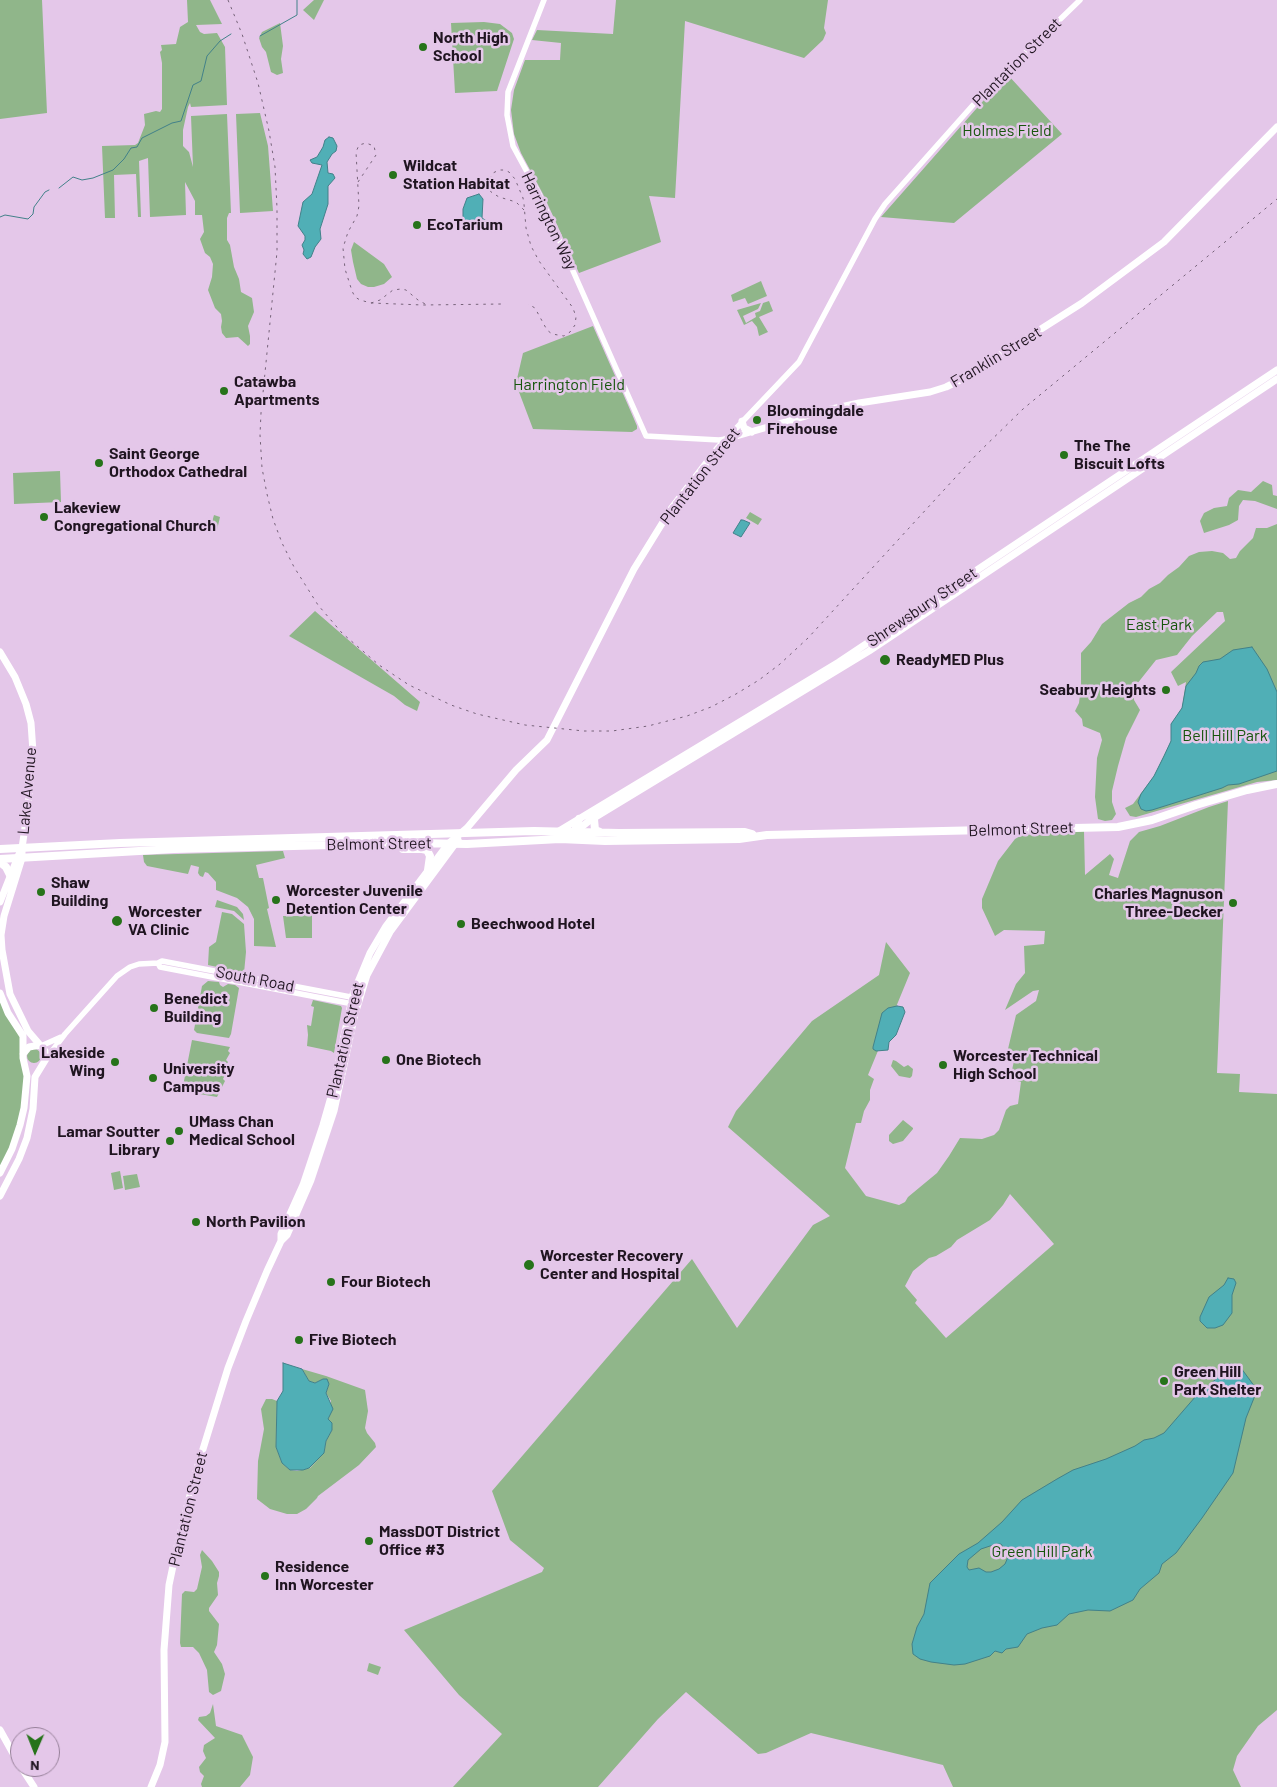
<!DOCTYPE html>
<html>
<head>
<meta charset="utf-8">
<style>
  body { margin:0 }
  #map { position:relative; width:1277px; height:1787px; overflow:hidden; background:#e4c7e9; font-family:Barlow,sans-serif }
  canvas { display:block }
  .north { position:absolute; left:10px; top:1727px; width:50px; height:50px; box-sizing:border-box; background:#e4c7e9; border:1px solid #968099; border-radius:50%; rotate:181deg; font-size:14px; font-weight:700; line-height:20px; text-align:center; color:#201521 }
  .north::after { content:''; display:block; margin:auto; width:18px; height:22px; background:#26731a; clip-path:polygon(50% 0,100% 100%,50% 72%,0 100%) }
</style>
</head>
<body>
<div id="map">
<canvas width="1277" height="1787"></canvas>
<div class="north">N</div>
</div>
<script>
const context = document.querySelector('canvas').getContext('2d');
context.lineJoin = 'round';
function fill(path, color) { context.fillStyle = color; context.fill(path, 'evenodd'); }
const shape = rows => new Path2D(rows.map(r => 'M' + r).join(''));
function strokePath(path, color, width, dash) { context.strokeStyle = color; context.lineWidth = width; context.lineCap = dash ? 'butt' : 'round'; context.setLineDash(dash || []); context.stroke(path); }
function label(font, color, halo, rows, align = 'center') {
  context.font = font + ' Barlow,sans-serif'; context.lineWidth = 5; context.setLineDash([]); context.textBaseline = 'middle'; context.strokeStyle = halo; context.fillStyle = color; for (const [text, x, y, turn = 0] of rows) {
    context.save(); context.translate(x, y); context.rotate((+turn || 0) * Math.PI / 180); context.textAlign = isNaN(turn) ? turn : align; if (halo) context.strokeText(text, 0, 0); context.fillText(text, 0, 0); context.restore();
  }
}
fill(shape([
  [0,0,42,0,47,113,0,119],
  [187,0,210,0,222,24,196,25,200,32,204,34,217,33,225,47,227,105,191,107,190,103,188,107,183,130,183,146,189,152,193,167,191,116,227,114,231,213,229,213,227,218,227,240,230,245,234,267,239,279,241,292,252,298,254,312,248,326,250,336,250,344,248,346,238,337,226,338,222,333,221,327,222,321,221,314,215,308,208,290,212,277,213,264,210,257,205,253,200,239,204,232,202,215,195,215,195,201,185,182,186,215,150,217,148,158,139,161,141,217,138,217,136,174,114,175,115,218,105,218,102,146,135,145,138,143,145,125,144,114,156,111,160,112,162,109,162,63,160,52,162,50,161,45,176,44,180,27,188,22],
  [314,0,324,0,314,20,303,10],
  [616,0,828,0,824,28,826,33,823,40,804,58,685,21,675,198,649,196,661,242,579,273,543,194,521,153,514,134,511,110,514,90,525,60,560,60,561,43,532,40,537,30,613,34],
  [484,22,500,24,512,33,514,39,497,91,455,93,451,23],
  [280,23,283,46,281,59,283,73,277,75,271,72,266,52,262,47,259,38,262,32],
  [1008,75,1062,134,954,223,881,217,991,92],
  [260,113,268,146,273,211,240,213,236,114],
  [354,242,384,264,392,277,384,284,374,287,368,287,361,284,357,279,353,262,351,250],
  [761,281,767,296,748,304,745,298,733,302,731,295],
  [769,301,773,311,759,317,768,332,759,336,757,327,752,321,744,325,737,310,761,303,758,309,743,316,746,323,756,317,755,313,760,311,763,303],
  [593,326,628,405,637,426,637,429,632,432,533,429,519,392,517,379,523,353],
  [60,471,61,502,14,504,13,473],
  [1263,481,1272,485,1273,495,1277,496,1277,509,1255,501,1243,500,1239,506,1238,520,1229,525,1204,533,1200,521,1204,513,1214,508,1227,506,1229,498,1238,490,1251,492],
  [750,512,762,519,758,525,746,518],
  [214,515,220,517,217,530,210,529],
  [1277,524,1277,780,1257,782,1136,817,1130,816,1125,808,1133,804,1154,776,1171,741,1171,724,1182,708,1186,682,1178,686,1171,672,1225,621,1223,612,1217,612,1192,636,1177,655,1156,660,1133,689,1134,700,1140,710,1126,738,1118,766,1112,791,1112,802,1116,814,1112,820,1105,821,1098,819,1095,797,1097,758,1102,740,1100,733,1083,726,1082,719,1075,711,1079,703,1081,685,1081,653,1091,642,1102,624,1129,603,1141,597,1149,589,1160,583,1168,575,1179,567,1189,556,1199,552,1212,551,1223,553,1230,559,1236,558,1240,551,1253,538,1256,528,1267,528],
  [315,611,420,702,417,711,405,705,394,696,289,636],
  [1228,801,1217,1073,1240,1074,1239,1092,1277,1094,1277,1710,1258,1726,1237,1756,1233,1770,1241,1787,953,1787,943,1765,811,1733,766,1753,758,1754,686,1692,658,1719,598,1787,453,1787,502,1734,459,1695,404,1630,542,1572,544,1568,510,1540,492,1491,692,1259,737,1328,813,1225,830,1216,728,1127,736,1111,812,1021,879,975,886,942,910,973,868,1075,874,1079,870,1090,870,1100,864,1111,861,1123,856,1123,845,1168,866,1196,899,1205,905,1202,908,1197,937,1173,949,1156,960,1138,982,1139,994,1135,999,1130,1006,1110,1010,1106,1018,1104,1021,1082,1010,1079,1016,1052,1008,1049,1016,1015,1036,1001,1039,990,1033,991,1005,1010,1016,984,1025,973,1024,946,1044,944,1045,931,1004,930,995,936,982,908,982,899,998,861,1015,839,1022,835,1084,831,1085,875,1110,854,1114,859,1109,875,1118,878,1130,841,1139,832,1160,826,1209,807],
  [1010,1194,1054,1244,946,1338,915,1303,917,1300,905,1286,913,1271,929,1258,936,1256,951,1247,957,1240,990,1220,1003,1205],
  [283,851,285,858,256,865,259,878,263,878,269,908,267,909,276,947,254,946,254,919,248,907,237,898,216,890,216,882,208,873,205,872,203,877,200,876,198,873,199,867,191,865,188,874,147,866,144,862,143,855],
  [217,900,237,907,243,914,244,920,234,911,215,907],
  [222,912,232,914,244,924,246,952,244,973,208,965,209,947,216,942],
  [301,913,312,913,312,938,286,938,283,916,300,916],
  [208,981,219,982,220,985,223,987,228,984,235,985,239,988,231,1034,229,1038,197,1033,194,1030,202,986],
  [0,993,23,1036,26,1068,24,1108,0,1173],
  [313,1000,341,1006,342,1008,334,1053,331,1051,307,1046,308,1035,307,1025,311,1026,314,1007,311,1006],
  [192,1040,230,1047,228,1051,230,1053,226,1060,228,1062,224,1069,227,1071,223,1079,225,1081,217,1097,182,1091],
  '27 1056a7 7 0 1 1 14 0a7 7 0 1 1-14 0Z',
  [893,1060,896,1061,904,1067,908,1065,913,1069,912,1076,910,1078,899,1076,891,1066],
  [903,1120,913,1128,913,1129,903,1141,893,1144,889,1141,889,1135],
  [120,1171,123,1188,114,1190,111,1173],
  [137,1174,140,1187,125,1190,123,1176],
  [302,1369,326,1376,365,1390,368,1411,365,1428,367,1433,375,1443,376,1447,359,1465,318,1496,317,1498,306,1509,297,1514,287,1514,270,1509,257,1499,258,1461,264,1429,261,1409,266,1399,272,1399,277,1401,276,1447,282,1463,290,1470,297,1471,310,1468,324,1453,326,1441,332,1430,332,1423,328,1419,331,1401,326,1393,329,1384,323,1379,315,1383,309,1381],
  [202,1550,212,1561,219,1572,219,1576,217,1583,218,1595,209,1608,209,1611,219,1624,217,1645,214,1652,222,1664,225,1674,221,1691,213,1695,209,1692,207,1670,199,1653,193,1647,181,1647,180,1643,182,1594,185,1591,194,1592,197,1589,202,1567,200,1555],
  [369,1663,381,1667,378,1675,367,1671],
  [213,1704,216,1726,242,1735,253,1757,250,1775,240,1787,202,1787,201,1784,204,1776,200,1772,199,1767,206,1758,203,1751,204,1745,215,1738,198,1720,199,1717,206,1716,210,1713]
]), '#90b68a');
const water = shape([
  [329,137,333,138,337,146,336,151,332,154,327,162,328,173,333,174,335,178,328,186,328,204,320,229,321,239,315,247,311,257,307,259,303,254,304,250,302,245,305,240,305,236,298,226,303,202,312,194,322,165,312,163,310,160,317,157,323,147,325,140,329,137],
  [479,194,483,199,482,218,491,224,499,224,497,226,485,226,472,231,467,229,463,223,463,209,467,198,479,194],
  [741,520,743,520,750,523,741,537,733,533,741,520],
  [1252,647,1267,669,1277,692,1277,771,1239,784,1228,785,1222,788,1152,810,1146,811,1141,809,1138,802,1141,794,1154,776,1164,756,1171,741,1171,724,1182,708,1186,686,1196,673,1199,666,1203,662,1220,659,1233,650,1252,647],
  [897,1006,903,1007,905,1012,896,1035,889,1042,888,1050,876,1051,873,1049,873,1047,882,1013,888,1008,897,1006],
  [1228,1278,1234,1279,1236,1283,1232,1295,1232,1313,1223,1325,1215,1328,1207,1328,1200,1321,1200,1317,1209,1297,1224,1285,1228,1278],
  [283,1363,302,1369,309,1381,315,1383,323,1379,327,1379,329,1384,326,1393,333,1409,328,1419,332,1423,332,1430,326,1441,324,1453,309,1468,303,1470,290,1470,282,1463,276,1447,277,1401,283,1391,283,1363],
  [1229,1364,1237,1365,1241,1368,1255,1387,1254,1398,1246,1418,1233,1473,1202,1518,1176,1553,1162,1564,1159,1573,1140,1589,1133,1600,1110,1611,1088,1610,1069,1614,1057,1625,1042,1628,1027,1634,1018,1647,1006,1649,1002,1653,995,1651,990,1656,965,1664,954,1665,931,1662,920,1659,913,1654,912,1644,917,1627,924,1614,930,1583,959,1554,978,1543,1002,1522,1022,1500,1057,1479,1073,1470,1106,1459,1135,1446,1144,1440,1154,1438,1164,1433,1196,1396,1215,1380,1222,1369,1229,1364],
  [996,1544,1001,1544,1007,1552,1008,1557,1005,1564,999,1569,991,1572,986,1572,979,1568,969,1570,967,1567,968,1560,981,1549,996,1544]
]);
fill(water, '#50afb6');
strokePath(water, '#428189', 1);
strokePath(shape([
  [260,36,297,15,297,0],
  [59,188,73,177,82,180,93,178,113,170,124,159,131,148,137,147,142,138,172,123,181,121,193,85,201,81,207,56,220,41,231,34],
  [0,217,5,215,28,219,33,214,34,207,45,192,49,190]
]), '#428189', 1);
strokePath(shape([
  [544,0,508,92,507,115,513,146,539,194,646,436,719,440,726,439,799,362,875,219,885,204,981,96,1080,0],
  [158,963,160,967,353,1004],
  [41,1046,61,1037],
  [46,1059,65,1034,117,976,130,967,139,964,158,963,162,961,356,998]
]), '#fff', 5.5);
strokePath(shape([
  [742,421,744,428,752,432],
  [0,652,15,677,26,704,31,723,33,752,28,807,22,848,22,858,4,916,1,935,2,950,10,994,28,1031,40,1045],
  [559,831,839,662,1277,370],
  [574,833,589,821,869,651,1277,379],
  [0,902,19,854],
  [0,993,8,1013,23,1036,23,1058,27,1076,24,1108,20,1125,12,1149,0,1173],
  [0,1196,19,1159,27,1138,33,1109,35,1077,46,1059,45,1051,40,1045,29,1047,23,1054],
  [281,1241,281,1234,303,1185,323,1125,331,1097,353,994,370,953,386,926,448,844,467,828,516,770,547,740,634,569,671,509,718,448,726,439,827,410,859,403,930,392,946,387,964,378,1082,303,1164,242,1277,127],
  [0,1730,20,1766],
  [21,1767,34,1787],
  [151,1787,160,1765,165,1742,164,1650,169,1585,177,1547,195,1475,228,1368,246,1321,267,1271,281,1241,287,1235,311,1180,334,1111,355,1014,367,975,390,932,458,840]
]), '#fff', 7);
strokePath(shape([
  [594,819,595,830,600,832],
  [577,836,576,827,579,819],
  [0,849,120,843,534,831,619,833,745,832,752,834],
  [403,849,422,849,427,850,430,856,428,870],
  [0,859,174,849,413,843,467,844,560,839,605,841,739,839,767,835,1118,827,1152,820,1196,805,1247,790,1277,784],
  [0,862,6,867,10,875]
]), '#fff', 8);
strokePath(shape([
  [228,0,242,34,258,83,269,131,275,167,277,208,277,252,261,413,260,435,262,468,267,494,273,519,282,543,294,567,318,605,342,633,379,665,409,685,451,705,477,714,525,725,584,731,612,731,648,726,687,716,711,707,736,694,759,680,780,664,808,638,977,454,1023,409,1277,199],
  [358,182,376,155,374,146,366,143,359,145,356,152,359,206,357,216,348,232,343,248,345,269,352,291,355,297,360,300,371,303,423,305,502,304],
  [524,210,516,202,499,197,491,192,488,182,493,173,499,170,504,170,509,172,515,179,523,198,524,204,526,228,531,246,539,261,573,308,576,317,575,325,570,332,564,336,552,334,547,330,535,308,528,304],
  [371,303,380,300,393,290,401,289,406,290,418,300,427,305]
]), '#766379', 1, [2.5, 5]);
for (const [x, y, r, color] of [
  [423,47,5,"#26731a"],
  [393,175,5,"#26731a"],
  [417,225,5,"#26731a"],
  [224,391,5,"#26731a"],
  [757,420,5,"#26731a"],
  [1064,455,5,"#26731a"],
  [99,463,5,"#26731a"],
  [44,517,5,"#26731a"],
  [885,660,6,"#26731a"],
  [1166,690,5,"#26731a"],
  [41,892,5,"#26731a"],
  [276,900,5,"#26731a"],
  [1233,903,5,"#26731a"],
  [117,921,6,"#26731a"],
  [461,924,5,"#26731a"],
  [154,1008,5,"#26731a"],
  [386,1060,5,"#26731a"],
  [115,1062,5,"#26731a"],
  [943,1065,5,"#26731a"],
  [153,1078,5,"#26731a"],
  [179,1131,5,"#26731a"],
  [170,1141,5,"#26731a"],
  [196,1222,5,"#26731a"],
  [529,1265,6,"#26731a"],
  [331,1282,5,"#26731a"],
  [299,1340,5,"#26731a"],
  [1164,1381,5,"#26731a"],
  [369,1541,5,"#26731a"],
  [265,1576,5,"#26731a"]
]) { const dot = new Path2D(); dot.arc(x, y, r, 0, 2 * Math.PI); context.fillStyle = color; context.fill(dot); strokePath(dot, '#e4c7e9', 2); }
label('bold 16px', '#201521', '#e4c7e9', [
  ["North High",433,38],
  ["School",433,56],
  ["Wildcat",403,166],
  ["Station Habitat",403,184],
  ["EcoTarium",427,225],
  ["Catawba",234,382],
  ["Apartments",234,400],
  ["Bloomingdale",767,411],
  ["Firehouse",767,429],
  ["The The",1074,446],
  ["Biscuit Lofts",1074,464],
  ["Saint George",109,454],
  ["Orthodox Cathedral",109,472],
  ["Lakeview",54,508],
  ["Congregational Church",54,526],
  ["ReadyMED Plus",896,660],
  ["Seabury Heights",1156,690,"right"],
  ["Shaw",51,883],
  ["Building",51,901],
  ["Worcester Juvenile",286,891],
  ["Detention Center",286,909],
  ["Charles Magnuson",1223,894,"right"],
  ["Three-Decker",1223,912,"right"],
  ["Worcester",128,912],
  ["VA Clinic",128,930],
  ["Beechwood Hotel",471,924],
  ["Benedict",164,999],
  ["Building",164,1017],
  ["Lakeside",105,1053,"right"],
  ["Wing",105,1071,"right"],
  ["Worcester Technical",953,1056],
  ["High School",953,1074],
  ["One Biotech",396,1060],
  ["University",163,1069],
  ["Campus",163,1087],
  ["UMass Chan",189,1122],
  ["Medical School",189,1140],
  ["Lamar Soutter",160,1132,"right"],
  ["Library",160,1150,"right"],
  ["North Pavilion",206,1222],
  ["Worcester Recovery",540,1256],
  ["Center and Hospital",540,1274],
  ["Four Biotech",341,1282],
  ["Five Biotech",309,1340],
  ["Green Hill",1174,1372],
  ["Park Shelter",1174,1390],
  ["MassDOT District",379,1532],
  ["Office #3",379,1550],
  ["Residence",275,1567],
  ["Inn Worcester",275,1585]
], 'left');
label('16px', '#201521', '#e4c7e9', [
  ["Plantation Street",1017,62,-45],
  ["Harrington Way",549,221,64],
  ["Franklin Street",996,357,-31],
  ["Plantation Street",700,476,-52],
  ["Shrewsbury Street",922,607,-34],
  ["Lake Avenue",27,791,-85],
  ["Belmont Street",1021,829,-2],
  ["Belmont Street",379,844,-1],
  ["South Road",255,979,11],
  ["Plantation Street",345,1040,-77],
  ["Plantation Street",188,1509,-76]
]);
label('16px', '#16550c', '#e4c7e9', [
  ["Holmes Field",1007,131],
  ["Harrington Field",569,385],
  ["East Park",1159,625],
  ["Bell Hill Park",1225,736],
  ["Green Hill Park",1042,1552]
]);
</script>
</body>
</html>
